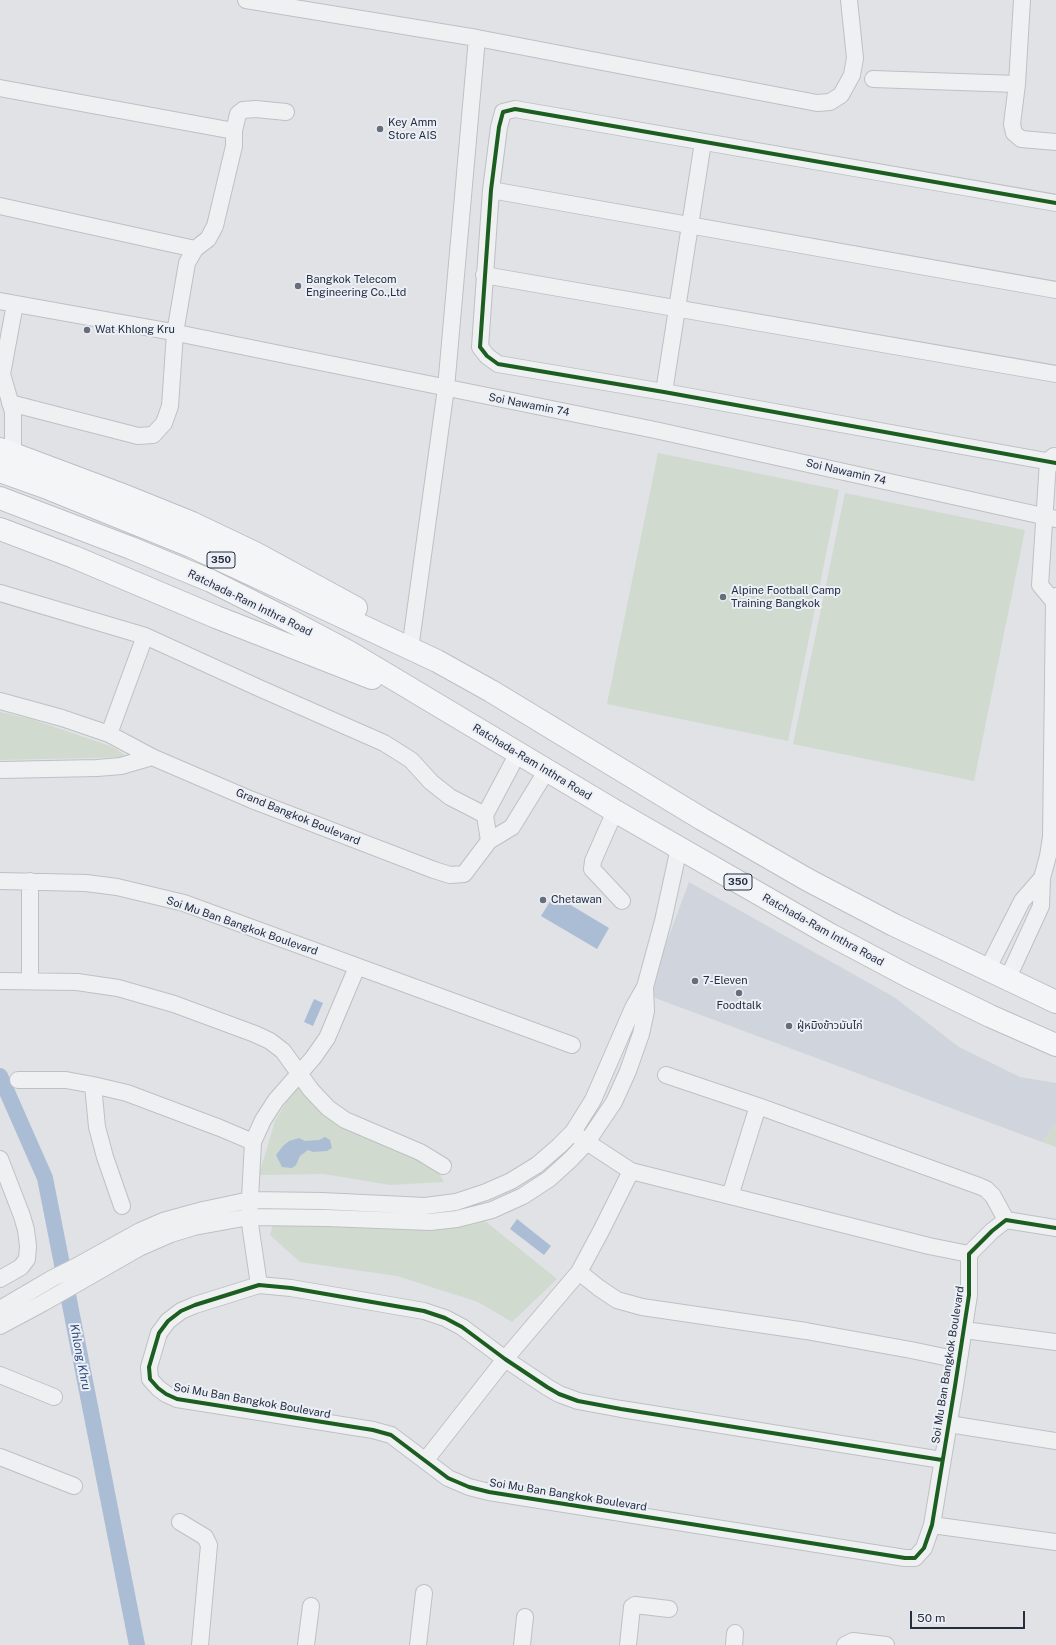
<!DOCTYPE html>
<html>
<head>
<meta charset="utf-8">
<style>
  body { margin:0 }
  #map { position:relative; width:1056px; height:1645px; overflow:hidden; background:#e0e2e6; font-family:"Public Sans",sans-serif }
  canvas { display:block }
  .scale { position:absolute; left:910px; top:1611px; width:115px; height:18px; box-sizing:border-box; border:2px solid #252e41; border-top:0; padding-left:5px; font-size:12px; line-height:14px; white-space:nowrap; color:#252e41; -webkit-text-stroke:3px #ecf0f6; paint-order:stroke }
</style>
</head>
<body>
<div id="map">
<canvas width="1056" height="1645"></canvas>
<div class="scale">50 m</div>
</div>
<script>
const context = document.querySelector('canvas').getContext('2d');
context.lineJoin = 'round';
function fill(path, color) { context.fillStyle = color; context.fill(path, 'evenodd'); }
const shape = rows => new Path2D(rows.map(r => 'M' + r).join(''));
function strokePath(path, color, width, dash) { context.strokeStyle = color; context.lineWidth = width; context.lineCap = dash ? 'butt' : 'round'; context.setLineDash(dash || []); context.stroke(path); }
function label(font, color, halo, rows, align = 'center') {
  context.font = font + ' "Public Sans","Noto Sans Thai",sans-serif'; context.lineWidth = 4; context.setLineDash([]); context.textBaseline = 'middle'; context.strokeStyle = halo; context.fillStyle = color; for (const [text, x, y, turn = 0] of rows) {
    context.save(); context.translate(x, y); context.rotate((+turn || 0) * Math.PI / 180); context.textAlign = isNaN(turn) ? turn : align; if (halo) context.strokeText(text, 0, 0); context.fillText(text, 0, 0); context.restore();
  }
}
fill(shape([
  [689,882,894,997,959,1047,1020,1077,1056,1083,1056,1123,1042,1142,647,995]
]), '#d0d5dd');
fill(shape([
  [658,453,839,490,788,741,607,704],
  [845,493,1025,530,974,781,793,744],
  [0,712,31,719,113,747,128,757,0,760],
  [300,1079,329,1113,421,1157,437,1170,444,1182,390,1185,324,1174,259,1175,275,1121],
  [1056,1123,1056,1147,1042,1142],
  [480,1217,557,1279,512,1322,478,1302,397,1276,300,1262,270,1235,274,1221]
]), '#d0dacf');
fill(shape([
  [554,895,609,928,597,949,541,916],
  [314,999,323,1003,313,1026,304,1022],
  [325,1137,330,1140,332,1148,327,1151,313,1152,308,1150,300,1156,296,1165,292,1168,282,1167,276,1155,283,1146,289,1141,299,1138,305,1141,319,1140],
  [517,1219,551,1246,544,1255,510,1229]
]), '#abbdd4');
strokePath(shape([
  [0,1076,45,1178,137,1645]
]), '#abbdd4', 16);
const minor = shape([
  [246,0,477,38,817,103,830,102,841,95,852,75,855,58,849,0],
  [1022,0,1017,84,1012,124,1014,133,1021,139,1056,142],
  [873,79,1017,84],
  [0,88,234,131,234,146,215,226,208,239,195,249,187,263,175,333,170,406,164,423,153,435,138,436,10,403],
  [234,131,238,114,243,110,256,109,286,112],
  [491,190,1056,290],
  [1056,203,515,109,503,112,499,127,491,190,480,347,487,356,498,364,664,392,1056,463],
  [0,206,195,249],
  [484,275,1056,374],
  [0,301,167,331,655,430,1056,519],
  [664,392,703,142],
  [13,455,13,412,2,374,15,304],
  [0,593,145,636,259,688,384,743,411,760,431,782,450,797,485,815],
  [1054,602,1040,585,1048,461,1054,456],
  [411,642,446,388,477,38],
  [0,701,62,718,109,734,152,757,252,800,434,870,450,875,464,874,489,841,512,827,547,770],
  [109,734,145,636],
  [0,770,97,768,121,766,152,757],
  [615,811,593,861,592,869,622,901],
  [489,841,485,815,518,753],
  [0,881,86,883,117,887,184,903,572,1045],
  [30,881,30,981],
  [987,970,1022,901,1042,878],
  [1007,980,1041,906,1042,878,1048,856,1051,837,1054,602,1056,596],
  [0,981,77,982,118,988,174,1004,255,1034,270,1041,283,1051,311,1090,328,1108,345,1120,420,1152,443,1166],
  [666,1075,758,1106,979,1186,986,1189,993,1196,1006,1220],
  [18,1080,66,1080,93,1085,127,1093,220,1128,253,1142],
  [93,1085,97,1127,105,1157,122,1206],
  [579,1137,631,1171,929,1246,969,1254],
  [0,1159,22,1216,26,1230,28,1246,27,1259,21,1267,0,1279],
  [730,1196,758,1106],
  [579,1272,599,1288,617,1300,642,1307,806,1331,911,1350,959,1360],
  [259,1285,249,1217,253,1142,263,1120,276,1100,313,1058,327,1038,357,967],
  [0,1309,53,1278,75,1267,140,1231,163,1221,203,1210,250,1200,322,1201,425,1206,456,1202,486,1192,511,1181,537,1165,559,1146,573,1132,593,1100,633,1008,645,987,663,921,679,848],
  [0,1326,43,1303,139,1248,171,1234,194,1227,249,1217,327,1218,430,1222,457,1219,492,1210,523,1196,549,1179,571,1159,587,1142,614,1102,628,1071,641,1034,646,1011,645,987],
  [964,1330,1056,1342],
  [0,1375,54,1397],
  [949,1424,1056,1441],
  [0,1457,74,1486],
  [942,1460,621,1409,578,1401,559,1394,547,1387,505,1359,462,1327,445,1318,424,1311,291,1288,259,1285,195,1305,181,1311,168,1321,159,1333,149,1367,150,1379,158,1388,166,1394,177,1399,373,1430,391,1435,448,1478,469,1487,489,1492,905,1558,915,1558,924,1548,932,1525,955,1386,969,1295,969,1254,992,1231,1006,1220,1056,1228],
  [425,1461,505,1359,579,1272,601,1231,631,1171],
  [180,1522,205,1537,209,1545,200,1645],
  [932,1525,1056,1542],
  [306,1645,311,1606],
  [418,1645,424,1593],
  [522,1645,525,1617],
  [628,1645,632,1607,635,1605,669,1609],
  [734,1645,735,1633],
  [845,1645,853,1641,886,1645]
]);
const primary = shape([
  [0,449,120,494,192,523,255,553,356,608],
  [0,471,50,489,191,546,437,661,491,691,702,819,808,880,894,925,1056,1002],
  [0,498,131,548,211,581,281,616,349,652,615,811,829,934,908,976,990,1016,1056,1045],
  [0,529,74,557,216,617,372,678]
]);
strokePath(minor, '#bec0c4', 18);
strokePath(primary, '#bbbfc4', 24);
strokePath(minor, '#eff0f2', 16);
strokePath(primary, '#f4f5f6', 22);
strokePath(shape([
  [1056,203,515,109,503,112,499,127,491,190,480,347,487,356,498,364,664,392,1056,463],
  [942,1460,621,1409,578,1401,559,1394,547,1387,505,1359,462,1327,445,1318,424,1311,291,1288,259,1285,195,1305,181,1311,168,1321,159,1333,149,1367,150,1379,158,1388,166,1394,177,1399,373,1430,391,1435,448,1478,469,1487,489,1492,905,1558,915,1558,924,1548,932,1525,955,1386,969,1295,969,1254,992,1231,1006,1220,1056,1228]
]), '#1b5e20', 4);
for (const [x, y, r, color] of [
  [380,129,4,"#666d7b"],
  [298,286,4,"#666d7b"],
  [87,330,4,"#666d7b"],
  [723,597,4,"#666d7b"],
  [543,900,4,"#666d7b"],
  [695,981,4,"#666d7b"],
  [739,993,4,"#666d7b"],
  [789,1026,4,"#666d7b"]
]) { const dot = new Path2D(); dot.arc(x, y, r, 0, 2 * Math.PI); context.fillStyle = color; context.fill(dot); strokePath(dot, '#ecf0f6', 1.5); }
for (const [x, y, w] of [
  [221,560,28],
  [738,882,28]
]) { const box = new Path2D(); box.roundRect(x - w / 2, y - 8, w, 16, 3); context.fillStyle = '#ecf0f6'; context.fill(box); strokePath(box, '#252e41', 1); }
label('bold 10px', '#252e41', null, [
  ["350",221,560],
  ["350",738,882]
]);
label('11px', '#252e41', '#ecf0f6', [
  ["Key Amm",388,123],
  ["Store AIS",388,136],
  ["Bangkok Telecom",306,280],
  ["Engineering Co.,Ltd",306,293],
  ["Wat Khlong Kru",95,330],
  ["Alpine Football Camp",731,591],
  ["Training Bangkok",731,604],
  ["Chetawan",551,900],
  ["7-Eleven",703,981],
  ["Foodtalk",739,1006,"center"],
  ["ฝู่หมิงข้าวมันไก่",797,1026]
], 'left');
label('11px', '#252e41', '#ecf0f6', [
  ["Soi Nawamin 74",529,405,11],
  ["Soi Nawamin 74",846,472,13],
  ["Ratchada-Ram Inthra Road",250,603,26],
  ["Ratchada-Ram Inthra Road",532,762,31],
  ["Grand Bangkok Boulevard",298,817,22],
  ["Soi Mu Ban Bangkok Boulevard",242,926,19],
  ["Ratchada-Ram Inthra Road",823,930,29],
  ["Soi Mu Ban Bangkok Boulevard",948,1365,-81],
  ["Soi Mu Ban Bangkok Boulevard",252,1401,10],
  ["Soi Mu Ban Bangkok Boulevard",568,1495,9]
]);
label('italic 12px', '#2b4a79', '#ecf0f6', [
  ["Khlong Khru",80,1357,79]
]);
</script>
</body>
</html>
